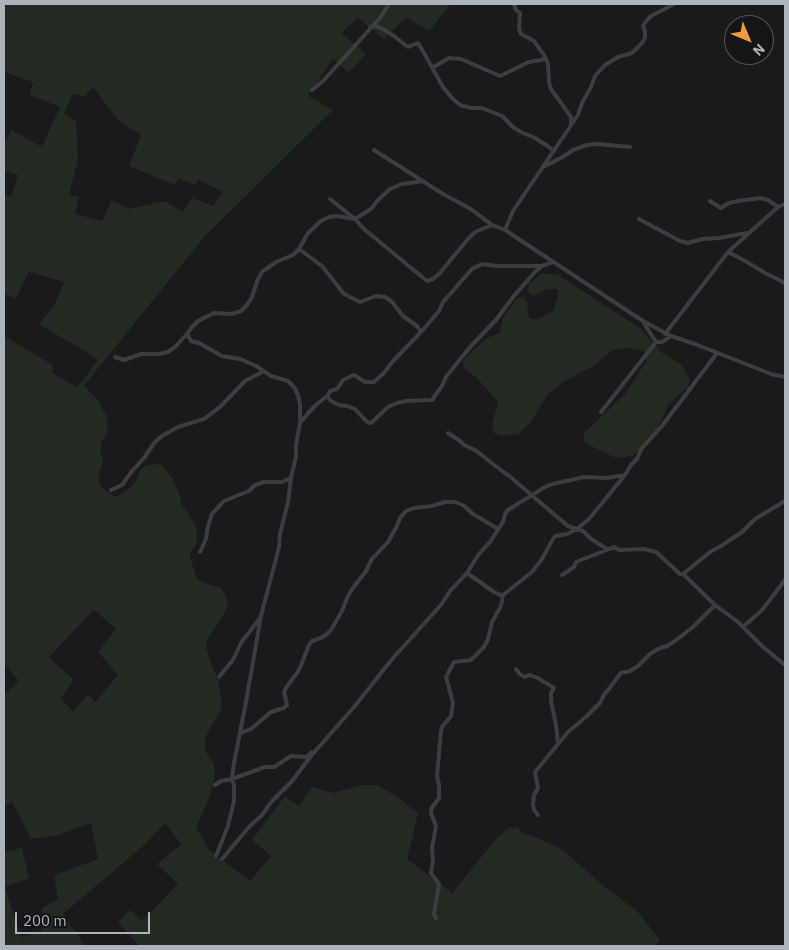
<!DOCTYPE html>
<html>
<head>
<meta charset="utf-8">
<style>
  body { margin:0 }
  #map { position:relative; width:789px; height:950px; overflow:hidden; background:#1a1a1c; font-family:"IBM Plex Sans",sans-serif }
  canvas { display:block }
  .frame { position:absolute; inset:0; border:5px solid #adb3bb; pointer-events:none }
  .north { position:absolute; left:724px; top:15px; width:50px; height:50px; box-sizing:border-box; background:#151517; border:1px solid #525459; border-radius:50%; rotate:135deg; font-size:14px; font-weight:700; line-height:20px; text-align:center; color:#adb3bb }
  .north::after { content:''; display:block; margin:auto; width:18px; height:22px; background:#ee9b40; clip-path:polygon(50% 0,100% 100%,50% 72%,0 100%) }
  .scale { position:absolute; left:15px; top:912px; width:135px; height:22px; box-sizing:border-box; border:2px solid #adb3bb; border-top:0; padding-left:6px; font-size:15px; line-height:18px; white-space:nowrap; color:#adb3bb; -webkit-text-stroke:4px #151517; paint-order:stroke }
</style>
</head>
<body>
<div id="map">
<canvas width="789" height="950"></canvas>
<div class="frame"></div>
<div class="north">N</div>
<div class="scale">200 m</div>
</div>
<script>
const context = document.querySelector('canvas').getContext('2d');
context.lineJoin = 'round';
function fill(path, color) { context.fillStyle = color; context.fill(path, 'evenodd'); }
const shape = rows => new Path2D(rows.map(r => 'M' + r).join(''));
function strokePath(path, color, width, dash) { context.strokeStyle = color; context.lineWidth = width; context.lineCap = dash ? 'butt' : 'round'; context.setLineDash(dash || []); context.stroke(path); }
fill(shape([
  [4,4,451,4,429,31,406,17,384,39,358,18,341,33,366,54,349,73,333,59,308,96,333,110,204,237,84,386,97,399,107,417,108,426,106,435,101,443,100,452,104,461,100,469,99,478,101,487,115,497,124,493,130,488,136,481,139,472,145,466,154,464,162,465,173,479,180,496,181,505,187,511,196,527,197,536,196,545,190,552,191,561,197,578,204,583,221,588,226,596,228,605,224,614,207,640,206,648,212,667,216,675,219,684,222,703,220,712,209,730,205,739,205,748,208,756,214,764,215,772,214,781,207,803,196,827,209,850,250,881,271,856,252,840,285,796,299,806,312,787,333,793,361,785,377,785,397,797,418,813,407,859,452,893,497,838,508,828,517,827,523,833,540,839,564,851,606,888,637,911,660,940,655,946,139,946,118,922,130,910,142,921,178,884,157,864,181,844,165,823,142,847,63,914,79,937,84,945,83,946,4,946,4,852,22,848,29,878,5,887,12,910,21,937,41,932,42,908,58,900,54,875,98,859,91,823,59,835,31,839,12,802,4,806,4,695,19,681,4,663,4,336,53,365,52,372,76,387,81,383,98,359,39,324,54,306,64,282,29,272,16,298,4,294,4,195,11,197,18,175,4,170,4,145,11,130,42,147,60,107,30,95,33,82,4,72],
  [93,87,118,120,141,135,129,166,175,185,178,178,195,185,199,180,223,192,213,206,192,198,183,212,165,201,128,209,112,200,102,221,75,214,79,197,69,195,78,158,76,122,64,113,73,94,84,97],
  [94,610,116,629,98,652,118,675,95,702,88,694,73,712,61,698,74,680,49,657],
  [542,273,558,275,640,328,661,352,682,365,690,379,688,387,669,404,651,441,632,456,616,458,589,445,583,440,585,432,625,394,647,360,645,352,629,348,613,350,593,366,563,382,548,394,530,423,518,434,501,436,494,433,492,425,498,402,477,378,464,368,462,361,485,339,500,333,503,317,517,298,524,297,528,304,527,312,531,319,539,319,553,311,558,297,557,289,548,289,533,296,527,290,530,283]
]), '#222a22');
strokePath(shape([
  [514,4,516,10,520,13,519,28,521,34,534,41,544,55,548,64,549,82,551,89,571,117,571,124],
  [370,27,375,26,381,28,394,36,408,47,418,43,420,46,443,87,451,97,460,105,471,108,482,108,502,116,514,128,523,133,535,138,546,145,554,151],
  [432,68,449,58,461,59,500,76,529,62,546,59],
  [312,90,323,81,380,18,389,4],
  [374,150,443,194,471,209,492,225,505,230,643,321,671,336,695,344,771,374,785,377],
  [545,166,561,158,573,150,587,145,597,144,630,147],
  [330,199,355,219,371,209,378,200,390,189,402,184,423,181],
  [710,201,721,208,729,203,738,201,760,198,768,200,778,207],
  [639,219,680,241,688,243,702,239,719,238,747,233],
  [505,230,513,211,578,115,582,103,591,87,595,76,605,65,618,57,632,53,642,43,645,38,645,32,643,26,647,20,651,16,674,4],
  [299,249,322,266,344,294,360,302,376,296,385,297,392,302,403,316,417,326,421,332],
  [728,252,747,262,765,273,785,283],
  [644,323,656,342],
  [187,334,191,341,199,343,222,356,240,359,256,366,271,376,288,381,294,387,298,395,300,404,300,423],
  [665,334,728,252,778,207,785,204],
  [115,357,124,360,141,354,159,354,168,352,175,347,187,334,192,327,198,321,214,313,232,314,241,311,247,305,252,297,258,279,262,272,276,262,293,255,299,249,308,233,321,221,329,217,337,216,355,219,364,229,427,281,433,279,440,273,467,240,475,232,492,225],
  [327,396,331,401,339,405,347,406,355,409,367,422,371,423,388,407,397,403,406,401,432,400,442,386,446,377,457,363,471,346,496,320,513,297,535,272,542,266],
  [601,412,656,342,662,342,671,336],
  [448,433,460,441,464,445,475,450,506,474,508,475,562,521,568,526,583,531,591,539,607,549],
  [111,490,122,485,132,471,144,458,155,442,162,436,178,427,204,419,220,407,245,381,264,371],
  [200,552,206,539,207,530,212,514,224,501,249,491,255,485,264,482,282,482,291,478],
  [467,573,494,592,500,595,503,595,532,572,542,559,553,539,555,536,567,534,577,529,589,519,625,475,631,465,637,459,642,448,662,426,717,353],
  [683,574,710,552,721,546,742,532,755,519,785,501],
  [562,575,574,567,576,562,614,547,619,550,644,549,656,552,680,574,683,574,715,605,738,622,763,647,785,665],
  [743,627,762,610,785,580],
  [516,669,520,674,524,677,530,675,538,678,554,688,551,693,551,701,556,725,558,744],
  [219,677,233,660,241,643,260,618],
  [241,733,251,729,271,712,284,708,287,705,284,692,286,688,299,670,309,645,312,641,321,638,328,633,331,630,342,611,348,596,353,588,366,571,372,559,388,542,397,526,400,518,406,511,414,508,432,506,445,502,455,502,463,505,473,514,498,529],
  [215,785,221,781,232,779,265,767,274,767,291,756,306,757,312,752],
  [538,815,534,810,533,804,534,795,538,788,535,772,568,732,586,717,600,703,604,695,621,673,630,671,638,666,650,654,658,649,667,646,675,641,693,627,715,605],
  [216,856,228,826,234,801,234,785,232,779,234,763,246,702,261,616,279,547,280,534,288,502,291,478,296,456,296,445,300,423,309,412,317,404,327,396,330,391,337,389,343,380,354,375,365,382,374,382,384,373,393,361,421,332,439,311,443,302,472,269,482,264,496,266,542,266,553,262],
  [222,859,249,827,262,815,272,801,292,781,311,756,354,707,393,658,441,605,450,591,467,573,479,554,490,542,503,522,505,514,508,510,545,487,553,484,584,477,606,478,625,475],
  [436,918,434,914,439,884,431,873,433,861,432,848,436,826,431,813,431,809,439,798,439,785,437,776,441,731,442,727,451,716,453,703,446,677,454,662,471,660,484,647,488,639,492,622,501,606,503,595]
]), '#3b3d41', 4);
</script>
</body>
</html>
